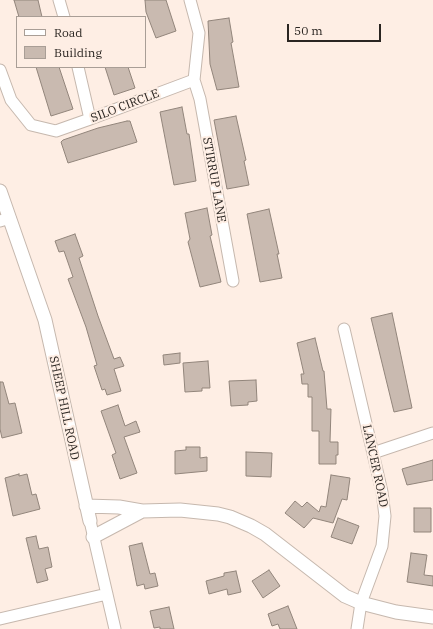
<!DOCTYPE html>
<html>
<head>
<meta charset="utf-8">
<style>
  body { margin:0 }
  #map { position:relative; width:433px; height:629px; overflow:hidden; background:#feeee4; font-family:"IBM Plex Serif",serif }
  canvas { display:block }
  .legend { position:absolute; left:16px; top:16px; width:130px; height:52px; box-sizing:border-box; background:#feeee4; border:1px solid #a99e96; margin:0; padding:5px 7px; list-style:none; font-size:12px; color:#2a2521 }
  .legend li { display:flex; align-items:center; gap:8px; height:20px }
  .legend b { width:20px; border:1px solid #a99e96 }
  .scale { position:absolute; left:287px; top:24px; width:94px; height:18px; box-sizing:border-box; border:2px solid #2a2521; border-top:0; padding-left:5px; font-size:12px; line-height:14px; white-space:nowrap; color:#2a2521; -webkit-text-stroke:3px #feeee4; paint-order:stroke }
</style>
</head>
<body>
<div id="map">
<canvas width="433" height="629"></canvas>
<ul class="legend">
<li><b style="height:5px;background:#fff"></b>Road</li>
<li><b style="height:11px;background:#c9bab0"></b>Building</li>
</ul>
<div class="scale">50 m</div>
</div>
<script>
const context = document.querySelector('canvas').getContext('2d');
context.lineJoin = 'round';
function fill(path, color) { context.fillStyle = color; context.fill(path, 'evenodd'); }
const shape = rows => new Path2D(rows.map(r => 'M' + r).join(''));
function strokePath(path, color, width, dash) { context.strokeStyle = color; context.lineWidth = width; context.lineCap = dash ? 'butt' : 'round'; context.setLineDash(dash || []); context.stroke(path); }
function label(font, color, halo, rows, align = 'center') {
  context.font = font + ' "IBM Plex Serif",serif'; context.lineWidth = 4; context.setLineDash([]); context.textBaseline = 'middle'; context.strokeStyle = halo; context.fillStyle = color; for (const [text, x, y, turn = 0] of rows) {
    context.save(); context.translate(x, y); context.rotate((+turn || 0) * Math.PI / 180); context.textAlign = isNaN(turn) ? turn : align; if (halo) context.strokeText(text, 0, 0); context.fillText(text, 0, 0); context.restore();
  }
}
const building = shape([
  [14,0,38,0,42,17,19,17,14,0],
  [145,0,166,0,176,31,156,38,146,12,145,0],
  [229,18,233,42,231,43,239,87,217,90,210,64,208,21,229,18],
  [36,67,59,67,73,109,51,116,36,67],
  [105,67,128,67,135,88,114,95,105,67],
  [182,107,187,134,189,134,196,181,174,185,160,112,182,107],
  [236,116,246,160,244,161,249,185,227,189,214,120,236,116],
  [127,121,130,121,137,142,68,163,61,142,63,140,98,128,127,121],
  [207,208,212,235,210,236,221,282,200,287,188,242,190,239,185,213,207,208],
  [269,209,279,254,277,254,282,278,260,282,247,214,269,209],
  [75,234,83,256,79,258,98,316,114,359,120,357,124,366,114,369,121,391,107,395,105,389,102,390,94,366,97,365,86,327,68,279,73,277,64,251,59,252,55,241,75,234],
  [392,313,412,408,394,412,371,318,392,313],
  [315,338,323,371,324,371,327,409,331,409,330,442,338,442,338,455,336,455,336,464,319,464,319,431,312,431,312,397,308,397,308,384,302,384,301,374,304,374,297,343,315,338],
  [180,353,180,363,164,365,163,355,180,353],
  [208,361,210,388,202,388,202,391,185,392,183,363,208,361],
  [256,380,257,401,248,402,248,405,231,406,229,381,256,380],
  [0,382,3,382,9,404,15,403,22,433,2,438,0,429,0,382],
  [118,405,125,426,136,421,140,432,124,437,137,473,120,479,112,455,116,453,101,411,118,405],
  [186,447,200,447,200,458,207,457,207,471,175,474,175,451,186,450,186,447],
  [246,452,272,453,271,477,246,476,246,452],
  [433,460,433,480,407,485,402,469,433,460],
  [19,474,19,476,27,474,32,495,36,494,40,509,13,516,5,478,19,474],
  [331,475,350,478,347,500,342,499,333,523,313,518,304,528,285,513,295,501,302,507,307,502,319,512,321,506,326,507,331,475],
  [414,508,431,508,431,532,414,532,414,508],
  [338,518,359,526,352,544,331,537,338,518],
  [36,536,39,549,48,547,52,567,45,569,48,580,37,583,26,538,36,536],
  [142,543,150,574,155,573,158,586,145,589,144,584,137,586,129,546,142,543],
  [411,553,427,555,424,575,433,576,433,586,407,582,411,553],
  [269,570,280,586,263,598,252,581,269,570],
  [236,571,241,592,228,595,227,589,209,594,206,581,224,576,224,573,236,571],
  [288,606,297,629,280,629,278,624,272,626,268,614,288,606],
  [169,607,174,629,160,629,160,627,154,628,150,611,169,607]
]);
fill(building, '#c9bab0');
strokePath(building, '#92857b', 1);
const minor = shape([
  [59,0,64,17],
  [78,67,90,119],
  [0,70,11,100,31,125,56,131,90,119,194,80,199,33,190,0],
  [194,80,200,99,233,281],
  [0,221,10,218],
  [344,329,382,492,385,516,382,546,361,603,357,629],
  [373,453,433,433],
  [90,521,115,629],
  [0,619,107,594]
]);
const tertiary = shape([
  [0,191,45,320,90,521],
  [86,506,119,507,142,511,180,510,218,514,230,517,251,526,265,534,345,596,361,603,396,612,433,617],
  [93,537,142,511]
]);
strokePath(minor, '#c6b8ae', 13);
strokePath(tertiary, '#c6b8ae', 15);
strokePath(minor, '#fff', 11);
strokePath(tertiary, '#fff', 13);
label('12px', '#2a2521', '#feeee4', [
  ["SILO CIRCLE",125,106,-21],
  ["STIRRUP LANE",214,180,80],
  ["SHEEP HILL ROAD",64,408,78],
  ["LANCER ROAD",375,466,78]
]);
</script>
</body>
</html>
